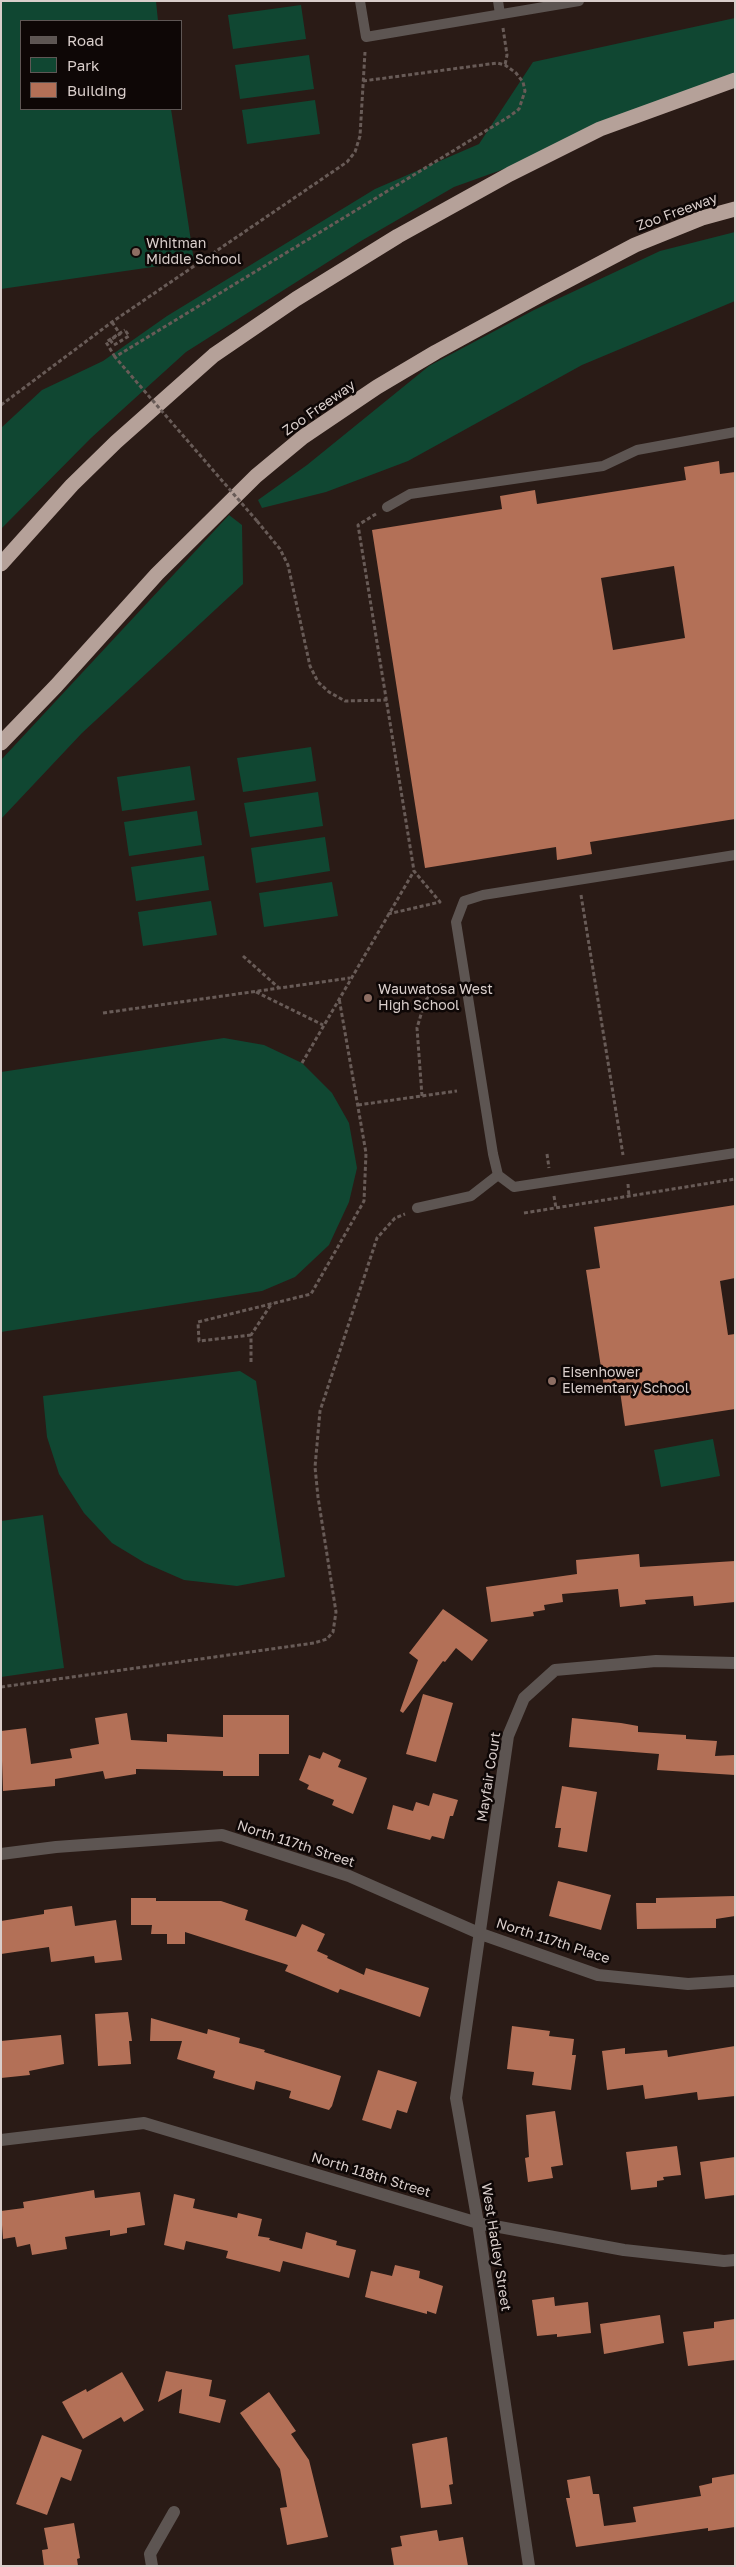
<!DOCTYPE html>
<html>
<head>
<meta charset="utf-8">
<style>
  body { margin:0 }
  #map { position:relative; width:736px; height:2567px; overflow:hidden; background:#2a1b16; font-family:"Golos Text",sans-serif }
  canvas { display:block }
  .frame { position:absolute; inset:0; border:2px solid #d9cecb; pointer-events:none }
  .legend { position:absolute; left:20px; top:20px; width:162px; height:90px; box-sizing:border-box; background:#0e0706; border:1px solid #5f5755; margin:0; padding:6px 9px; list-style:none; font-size:15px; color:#d9cecb }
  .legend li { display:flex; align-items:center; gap:10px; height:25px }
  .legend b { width:25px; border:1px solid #5f5755 }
</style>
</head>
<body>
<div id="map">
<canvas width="736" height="2567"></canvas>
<div class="frame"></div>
<ul class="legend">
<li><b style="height:6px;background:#5d5552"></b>Road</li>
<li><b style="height:14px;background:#104732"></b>Park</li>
<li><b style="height:14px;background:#b37057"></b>Building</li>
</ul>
</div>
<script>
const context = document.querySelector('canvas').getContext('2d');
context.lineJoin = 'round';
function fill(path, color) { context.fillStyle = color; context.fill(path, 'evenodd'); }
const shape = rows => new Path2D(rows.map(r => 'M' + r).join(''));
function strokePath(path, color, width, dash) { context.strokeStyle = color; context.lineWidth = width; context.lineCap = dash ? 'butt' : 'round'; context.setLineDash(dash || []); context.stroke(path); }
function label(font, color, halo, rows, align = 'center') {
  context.font = font + ' "Golos Text",sans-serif'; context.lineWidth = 5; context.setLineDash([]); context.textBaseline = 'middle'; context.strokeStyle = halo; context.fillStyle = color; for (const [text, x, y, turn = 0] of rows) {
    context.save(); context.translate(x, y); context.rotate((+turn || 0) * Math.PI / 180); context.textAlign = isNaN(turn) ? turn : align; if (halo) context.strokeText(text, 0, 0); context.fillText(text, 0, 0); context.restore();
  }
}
fill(shape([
  [1,1,156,1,158,21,21,21,21,109,171,109,194,261,1,289],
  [301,5,306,39,233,49,228,15],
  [735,18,735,86,454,187,361,241,186,352,91,438,1,529,1,428,42,390,103,361,167,316,375,189,479,144,533,62],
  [309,55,314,89,240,99,235,65],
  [315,100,320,134,247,144,242,110],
  [735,232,735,301,582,365,408,461,326,492,262,508,258,500,307,465,429,366,534,310,660,251],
  [229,515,242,525,243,584,82,733,1,819,1,760],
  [311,747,316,781,243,792,237,758],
  [190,766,195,800,122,811,117,777],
  [318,792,323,826,250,837,244,803],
  [197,811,202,845,129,856,124,822],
  [325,837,330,871,256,883,251,848],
  [204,856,209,890,136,901,131,867],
  [332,882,338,916,264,927,259,893],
  [211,901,217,935,143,946,138,912],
  [224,1038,264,1045,302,1063,332,1093,349,1123,357,1168,349,1202,329,1245,295,1277,262,1291,1,1332,1,1072],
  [240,1371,256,1381,285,1577,237,1586,184,1580,145,1563,112,1543,84,1513,59,1474,47,1437,43,1396],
  [713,1439,720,1476,661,1487,654,1450],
  [43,1515,64,1668,1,1677,1,1521]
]), '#104732');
fill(shape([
  [719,461,720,474,735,472,735,819,590,842,592,854,557,860,556,847,425,868,372,530,502,509,500,496,535,490,537,504,686,480,684,467],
  [674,566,685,638,613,650,601,578],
  [735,1205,735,1278,720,1281,728,1335,735,1334,735,1409,625,1426,619,1384,604,1387,586,1270,600,1268,594,1227],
  [639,1554,640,1567,735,1561,735,1602,694,1606,693,1596,645,1600,646,1604,620,1607,618,1589,562,1594,563,1602,544,1605,545,1610,533,1612,534,1616,491,1622,486,1587,577,1574,576,1560],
  [443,1609,488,1640,472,1661,456,1648,445,1662,443,1661,403,1713,400,1711,418,1660,409,1653],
  [423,1694,453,1703,436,1762,406,1754],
  [127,1713,131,1740,167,1742,167,1734,223,1737,223,1715,289,1715,289,1754,259,1754,259,1776,223,1776,223,1771,136,1769,136,1774,105,1779,103,1771,55,1779,55,1786,3,1791,1,1731,26,1728,31,1764,72,1758,70,1749,99,1744,95,1718],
  [572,1718,621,1723,638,1726,638,1732,686,1735,686,1739,717,1741,715,1756,735,1755,735,1775,657,1770,659,1754,569,1747],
  [323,1752,341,1760,338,1767,367,1778,353,1814,332,1805,334,1800,307,1789,309,1785,299,1780,309,1755,320,1759],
  [562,1786,597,1792,587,1852,558,1847,561,1828,555,1828],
  [433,1793,458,1800,453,1816,450,1816,444,1839,432,1836,430,1840,387,1829,393,1805,413,1811,416,1802,429,1806],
  [558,1881,611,1895,601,1930,549,1916],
  [735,1896,735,1916,716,1919,716,1928,637,1929,636,1903,656,1903,656,1898],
  [131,1898,156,1898,156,1901,221,1901,248,1910,245,1920,296,1937,302,1924,325,1934,317,1951,328,1956,327,1958,364,1975,366,1968,429,1988,420,2017,340,1989,338,1993,285,1971,288,1965,185,1932,185,1944,167,1944,167,1934,151,1934,152,1925,131,1925],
  [72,1906,75,1926,116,1920,122,1960,95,1963,94,1956,51,1962,49,1947,1,1954,1,1921,44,1914,44,1910],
  [128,2012,132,2041,129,2041,131,2064,98,2066,95,2014],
  [151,2018,207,2034,208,2029,240,2038,239,2043,265,2050,264,2052,341,2076,332,2106,329,2110,289,2098,291,2091,256,2081,254,2090,213,2078,215,2071,177,2059,182,2041,150,2041],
  [512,2026,550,2031,549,2036,574,2039,572,2055,576,2055,571,2090,532,2085,534,2072,507,2069],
  [61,2035,64,2064,29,2071,30,2075,1,2078,1,2041],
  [735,2046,735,2096,698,2100,697,2092,645,2099,643,2085,607,2090,602,2051,625,2048,625,2054,667,2050,668,2057],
  [378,2070,417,2082,407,2113,397,2110,391,2129,362,2120],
  [555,2111,563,2165,551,2167,553,2178,528,2182,525,2158,529,2157,526,2115],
  [677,2146,681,2175,663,2177,664,2180,657,2181,657,2187,631,2190,626,2152],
  [735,2157,735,2195,705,2199,700,2162],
  [94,2190,95,2198,140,2192,145,2225,127,2228,127,2233,110,2236,110,2230,65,2237,67,2249,32,2255,30,2244,17,2247,15,2237,3,2239,1,2211,24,2208,23,2202],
  [174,2194,195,2199,193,2208,237,2218,238,2213,262,2219,258,2236,270,2238,269,2240,302,2249,306,2232,337,2241,336,2245,356,2250,349,2278,283,2261,280,2272,269,2269,226,2258,228,2251,186,2241,184,2250,164,2245],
  [395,2265,420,2271,419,2278,443,2286,436,2314,427,2311,427,2314,365,2297,371,2271,392,2276],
  [554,2297,555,2306,588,2302,591,2333,557,2337,557,2334,537,2336,532,2300],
  [660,2315,664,2343,604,2354,600,2324],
  [735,2319,735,2360,688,2366,683,2332,714,2328,714,2322],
  [166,2371,212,2380,209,2396,226,2400,220,2423,179,2413,182,2389,158,2402],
  [122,2372,144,2410,124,2422,121,2417,83,2439,62,2402,86,2389,87,2392],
  [269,2392,296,2431,291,2434,309,2460,328,2537,287,2545,280,2508,287,2507,280,2469,240,2413],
  [42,2435,82,2450,71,2481,61,2477,47,2515,16,2504],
  [447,2437,453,2484,449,2485,452,2504,421,2508,412,2444],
  [735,2474,735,2527,708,2531,708,2528,576,2547,566,2498,570,2498,567,2480,590,2476,593,2494,599,2494,604,2526,636,2522,633,2507,701,2496,699,2486,712,2483,712,2478],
  [74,2523,80,2558,77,2559,78,2566,44,2566,42,2550,48,2549,44,2528],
  [437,2530,439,2541,463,2537,468,2566,394,2566,391,2548,402,2546,400,2536]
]), '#b37057');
strokePath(shape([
  [503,28,507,55,505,65],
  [363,81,497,63,505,65,516,73,523,82,525,91,519,109,510,116,363,206],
  [112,322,120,334,110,340,114,345,129,336,125,330],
  [1,405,112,322,347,162,355,152,360,136,365,52],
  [376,514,358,525,414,871,440,902,388,914],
  [257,521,280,549,288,565,310,666,318,682,329,692,345,701,387,700],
  [581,895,623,1155],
  [243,956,279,988],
  [256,992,323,1025],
  [103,1013,350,978],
  [302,1063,414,871],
  [422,1096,417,1028,425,1001,442,984],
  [358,1105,457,1091],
  [547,1154,549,1168],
  [628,1184,629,1196],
  [554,1196,556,1208],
  [524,1213,735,1179],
  [251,1335,199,1341,198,1322,311,1294,364,1201,366,1153,339,998],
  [251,1362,251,1335,272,1303],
  [1,1687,314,1643,327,1639,333,1632,336,1612,318,1497,315,1467,320,1411,377,1238,395,1218,405,1214]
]), '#685b57', 3, [4, 2.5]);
strokePath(shape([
  [360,1,366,37,579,1],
  [498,1,500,14],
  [387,507,410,494,603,466,637,450,735,432],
  [735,855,483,895,464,901,456,922,493,1154,498,1175,514,1187,735,1153],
  [417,1208,471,1196,498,1175]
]), '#5d5552', 10);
strokePath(shape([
  [1,1854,56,1847,222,1835,349,1876,481,1934,598,1975,688,1984,735,1981],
  [1,2140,144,2123,478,2223,624,2250,724,2261,735,2260],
  [152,2566,150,2554,174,2512],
  [529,2566,478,2223,456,2098,508,1736,524,1698,555,1670,656,1661,735,1663]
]), '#5d5552', 12);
strokePath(shape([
  [1,564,72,485,116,442,214,355,296,299,398,236,510,174,600,129,735,80],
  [1,743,56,686,157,574,256,476,303,437,377,387,436,352,546,292,635,245,702,218,735,209]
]), '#b5a199', 15);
strokePath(shape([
  [115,357,106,342,125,330],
  [257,521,115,357,363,206]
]), '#685b57', 3, [4, 2.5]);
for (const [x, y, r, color] of [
  [136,252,5,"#8d6e63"],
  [368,998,5,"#8d6e63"],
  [552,1381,5,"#8d6e63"]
]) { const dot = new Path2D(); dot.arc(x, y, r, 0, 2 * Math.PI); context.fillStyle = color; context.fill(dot); strokePath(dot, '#0e0706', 2); }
label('14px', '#d9cecb', '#0e0706', [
  ["Zoo Freeway",677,212,-20],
  ["Zoo Freeway",319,408,-35],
  ["Mayfair Court",489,1777,-81],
  ["North 117th Street",296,1844,18],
  ["North 117th Place",553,1941,18],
  ["North 118th Street",371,2175,17],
  ["West Hadley Street",496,2247,81]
]);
label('14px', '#d9cecb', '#0e0706', [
  ["Whitman",146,244],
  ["Middle School",146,260],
  ["Wauwatosa West",378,990],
  ["High School",378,1006],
  ["Eisenhower",562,1373],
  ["Elementary School",562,1389]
], 'left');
</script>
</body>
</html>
